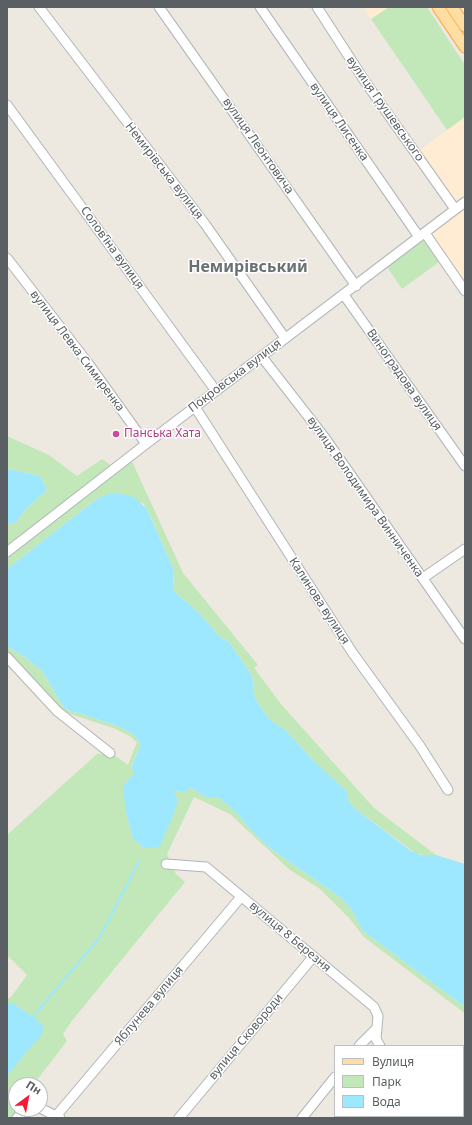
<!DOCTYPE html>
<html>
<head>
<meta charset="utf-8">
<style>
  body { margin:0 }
  #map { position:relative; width:472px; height:1125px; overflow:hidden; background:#ede8e0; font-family:"Noto Sans",sans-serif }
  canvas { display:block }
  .frame { position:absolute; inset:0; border:8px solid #595f62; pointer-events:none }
  .legend { position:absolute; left:334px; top:1045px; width:130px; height:72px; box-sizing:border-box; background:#fff; border:1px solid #bdbfc0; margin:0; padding:5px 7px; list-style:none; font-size:12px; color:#595f62 }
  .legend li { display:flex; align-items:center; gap:8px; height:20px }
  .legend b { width:20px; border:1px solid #bdbfc0 }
  .north { position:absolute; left:8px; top:1077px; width:40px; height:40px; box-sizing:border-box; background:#fff; border:1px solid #bdbfc0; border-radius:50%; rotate:32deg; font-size:11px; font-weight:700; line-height:16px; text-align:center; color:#595f62 }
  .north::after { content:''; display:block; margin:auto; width:14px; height:18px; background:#f91a34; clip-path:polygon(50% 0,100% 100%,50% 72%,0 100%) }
</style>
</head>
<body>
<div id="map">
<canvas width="472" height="1125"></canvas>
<div class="frame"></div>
<ul class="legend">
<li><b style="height:5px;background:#ffdea3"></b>Вулиця</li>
<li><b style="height:11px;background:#c2e8b9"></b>Парк</li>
<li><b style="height:11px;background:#9ee8ff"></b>Вода</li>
</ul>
<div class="north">Пн</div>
</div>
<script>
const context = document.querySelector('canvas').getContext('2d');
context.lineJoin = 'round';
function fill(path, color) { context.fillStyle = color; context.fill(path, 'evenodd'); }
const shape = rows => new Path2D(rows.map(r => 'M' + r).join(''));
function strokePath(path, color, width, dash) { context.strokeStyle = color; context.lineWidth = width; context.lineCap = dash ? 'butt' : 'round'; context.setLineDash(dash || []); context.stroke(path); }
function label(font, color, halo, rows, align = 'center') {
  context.font = font + ' "Noto Sans",sans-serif'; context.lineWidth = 3; context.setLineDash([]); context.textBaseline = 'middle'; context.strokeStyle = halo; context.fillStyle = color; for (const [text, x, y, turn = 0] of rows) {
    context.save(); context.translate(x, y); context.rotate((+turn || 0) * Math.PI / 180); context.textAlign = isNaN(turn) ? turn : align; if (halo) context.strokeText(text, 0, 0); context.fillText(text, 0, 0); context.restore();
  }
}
fill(shape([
  [363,7,389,7,371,19],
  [465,117,465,194,454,202,420,150],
  [465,202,465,291,425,233]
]), '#ffecd3');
fill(shape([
  [389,7,427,7,465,65,465,117,447,130,371,19],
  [425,233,443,259,402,289,385,264],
  [7,436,49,455,77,476,102,459,115,468,130,457,183,573,258,665,254,668,281,704,374,808,436,855,429,856,415,853,354,808,315,762,285,730,269,719,255,698,252,676,229,642,220,637,199,613,174,591,173,568,150,515,143,503,98,498,7,569,7,524,16,522,27,508,47,490,40,476,7,469],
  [7,646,26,658,42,671,65,709,118,726,133,734,141,744,131,767,135,773,126,813,133,839,143,847,172,792,181,791,190,787,206,797,218,797,238,814,249,828,270,848,341,898,351,909,363,931,465,1007,465,1015,463,1012,364,937,350,919,320,889,290,870,230,814,194,797,167,854,176,874,185,882,71,1022,63,1034,67,1041,33,1085,16,1085,16,1109,23,1109,17,1118,7,1118,7,999,11,997,27,975,7,955,7,835,97,754,113,754,128,765,137,742,131,737,116,729,64,712,7,651]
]), '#c2e8b9');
fill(shape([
  [7,469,40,476,47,490,27,508,16,522,7,524],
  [112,493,127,495,135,498,147,509,173,568,174,591,199,613,220,637,229,642,252,676,255,698,269,719,285,730,315,762,348,793,348,800,354,808,411,851,421,855,436,855,465,864,465,1007,363,931,351,909,341,898,270,848,249,828,238,814,218,797,206,797,190,787,184,793,181,791,173,792,178,800,174,813,160,846,153,848,143,847,133,839,126,813,123,786,135,773,131,768,141,744,133,734,118,726,65,709,42,671,26,658,7,646,7,569,98,498],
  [8,1003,14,1004,33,1017,43,1026,42,1035,33,1044,7,1076,7,1004]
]), '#9ee8ff');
strokePath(shape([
  [31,1019,100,937,139,861]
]), '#9ee8ff', 2);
const minor = shape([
  [39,7,205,224,285,338],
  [159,7,356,286],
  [260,7,419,237],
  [317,7,366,83,455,209],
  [7,105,216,391],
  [425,233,465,291],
  [7,258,88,363,146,444],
  [344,295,465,466],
  [262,357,325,438,465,639],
  [195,407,352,652,420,746,448,790],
  [7,552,146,444,465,202],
  [423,578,465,549],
  [7,657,57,711,110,753],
  [166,864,206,867,374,1007,378,1016,376,1039,380,1046],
  [359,1046,377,1028],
  [40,1108,60,1118],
  [56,1116,241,897],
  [449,1116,451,1118],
  [17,1118,25,1109],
  [179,1118,313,957],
  [302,1118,335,1077]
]);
const major = shape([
  [438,7,465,47],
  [452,7,465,26]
]);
strokePath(minor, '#b1b5b9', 11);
strokePath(major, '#fea848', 13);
strokePath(minor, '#fff', 9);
strokePath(major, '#ffdea3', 11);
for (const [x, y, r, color] of [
  [116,434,4,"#d1479c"]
]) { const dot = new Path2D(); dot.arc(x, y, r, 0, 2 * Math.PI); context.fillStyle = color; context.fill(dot); strokePath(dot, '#fff', 1.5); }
label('12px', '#595f62', '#fff', [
  ["вулиця Грушевського",385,109,55],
  ["вулиця Лисенка",339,122,55],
  ["вулиця Леонтовича",258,146,55],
  ["Немирівська вулиця",164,171,52],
  ["Соловʼїна вулиця",112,248,54],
  ["вулиця Левка Симиренка",77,351,53],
  ["Покровська вулиця",235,376,-37],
  ["Виноградова вулиця",404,380,55],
  ["вулиця Володимира Винниченка",365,497,55],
  ["Калинова вулиця",319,601,57],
  ["вулиця 8 Березня",290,937,40],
  ["Яблунева вулиця",149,1006,-50],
  ["вулиця Сковороди",246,1037,-50]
]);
label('12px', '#b23c85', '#fff', [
  ["Панська Хата",124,434]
], 'left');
label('bold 16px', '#697174', '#fff', [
  ["Немирівський",248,267]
]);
</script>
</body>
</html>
